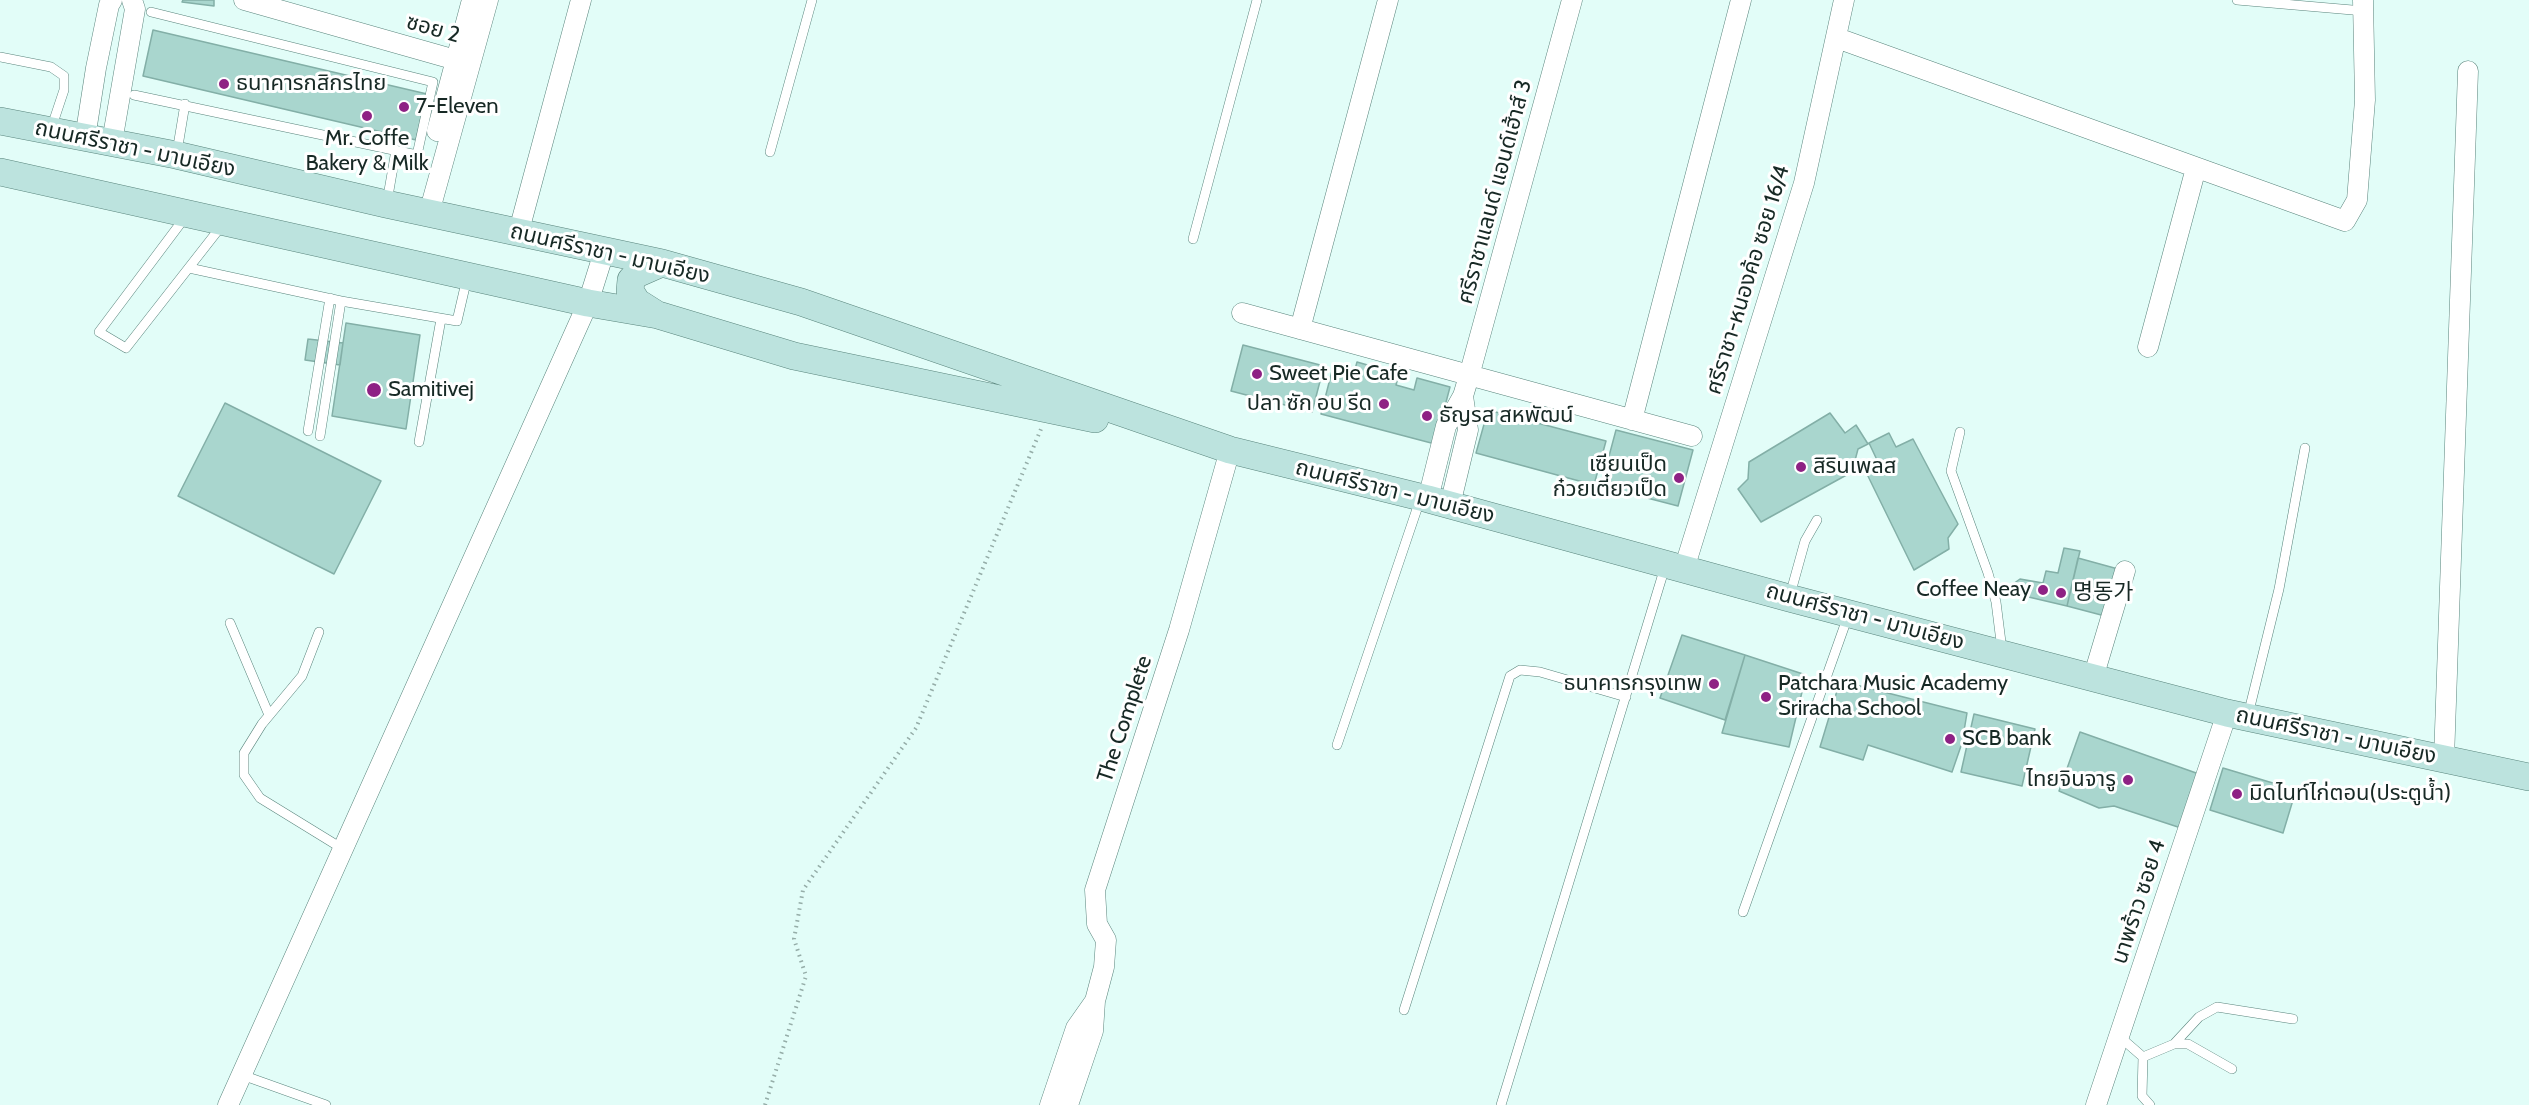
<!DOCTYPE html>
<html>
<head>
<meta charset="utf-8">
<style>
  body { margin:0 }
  canvas { display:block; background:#e2fdf8 }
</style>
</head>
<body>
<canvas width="2529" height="1105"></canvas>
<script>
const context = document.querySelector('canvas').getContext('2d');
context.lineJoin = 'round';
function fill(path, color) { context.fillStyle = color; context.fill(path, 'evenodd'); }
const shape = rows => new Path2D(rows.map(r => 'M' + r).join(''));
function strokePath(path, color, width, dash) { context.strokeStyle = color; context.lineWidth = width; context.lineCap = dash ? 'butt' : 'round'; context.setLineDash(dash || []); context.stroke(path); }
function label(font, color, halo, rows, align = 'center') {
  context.font = font + ' Cabin,"Noto Sans KR","Noto Sans Thai",sans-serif'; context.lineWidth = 6; context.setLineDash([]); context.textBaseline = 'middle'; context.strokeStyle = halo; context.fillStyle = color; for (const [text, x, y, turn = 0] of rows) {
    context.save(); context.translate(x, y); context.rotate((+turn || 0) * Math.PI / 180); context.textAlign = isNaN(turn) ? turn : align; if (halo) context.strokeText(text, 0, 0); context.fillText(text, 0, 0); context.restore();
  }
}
const building = shape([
  [183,0,214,0,214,6,182,2,183,0],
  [153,30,427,94,416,140,143,76,153,30],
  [346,323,420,335,406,429,332,416,346,323],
  [308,339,343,343,340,365,305,360,308,339],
  [1243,345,1324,366,1312,412,1231,391,1243,345],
  [1357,362,1399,374,1396,385,1414,390,1417,378,1450,387,1435,444,1321,414,1333,367,1354,373,1357,362],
  [225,403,381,481,334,574,178,496,225,403],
  [1488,410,1606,441,1594,485,1476,453,1488,410],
  [1830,413,1845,433,1856,425,1868,444,1858,449,1852,472,1761,522,1738,489,1748,479,1749,462,1830,413],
  [1616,430,1693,450,1678,506,1601,486,1616,430],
  [1889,433,1896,447,1913,439,1958,524,1948,538,1949,549,1914,570,1863,466,1877,460,1869,443,1889,433],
  [2064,548,2080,551,2067,606,2003,591,2020,579,2043,583,2046,571,2058,573,2064,548],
  [2078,558,2118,569,2105,616,2067,606,2078,558],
  [1682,635,1745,655,1725,720,1660,698,1682,635],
  [1745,655,1806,675,1789,747,1722,733,1745,655],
  [1840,681,1967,713,1962,743,1952,772,1868,745,1863,760,1820,747,1840,681],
  [1974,714,2035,729,2022,786,1961,772,1974,714],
  [2080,732,2199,774,2181,828,2114,806,2099,808,2059,791,2080,732],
  [2223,768,2296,790,2283,833,2210,810,2223,768]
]);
fill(building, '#a9d6ce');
strokePath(building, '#83afa7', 1.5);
const service = shape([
  [2237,0,2364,11],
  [0,57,51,67,64,76,64,90,51,129],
  [134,95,417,155,433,82,151,12],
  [177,152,185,104],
  [770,152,812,0],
  [387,202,396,150],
  [186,216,99,332,126,348,223,224],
  [1193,239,1257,0],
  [189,268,341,301,457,321,467,278],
  [308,431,330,298],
  [1960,432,1951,471,1988,573,1996,602,2002,650],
  [320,436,341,301],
  [419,442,441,319],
  [1790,595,1805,541,1817,520],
  [230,623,269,715],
  [319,632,302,676,262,724,244,753,244,775,260,798,343,849],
  [2248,715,2279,589,2305,448],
  [1337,745,1420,500],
  [1743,912,1848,616],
  [1404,1010,1510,676,1520,670,1540,672,1626,697],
  [2120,1037,2143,1057,2142,1096,2150,1105],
  [2174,1044,2199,1017,2217,1007,2293,1019],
  [2143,1057,2174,1044,2188,1044,2232,1069],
  [242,1075,326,1105],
  [1501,1105,1665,567]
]);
const minor = shape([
  [244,0,470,64],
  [1837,38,2345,221,2357,200,2365,100,2363,0],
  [437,131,472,0],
  [85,138,96,68,109,5,112,0],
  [112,142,135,9,132,0],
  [429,213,488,0],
  [518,234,581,0],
  [1242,313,1692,436],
  [1300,329,1388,0],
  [2148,347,2196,168],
  [1632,420,1741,0],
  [1428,499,1446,426,1463,396,1469,376,1572,0],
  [1450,505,1468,430,1463,396],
  [1684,569,1804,183,1844,0],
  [2093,678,2125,571],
  [2444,759,2468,71],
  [228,1105,588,303,604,252],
  [1050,1105,1076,1028,1095,1001],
  [1068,1105,1093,1031,1095,1001,1104,967,1106,940,1097,924,1095,890,1179,630,1230,450],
  [2096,1105,2227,713]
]);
const secondary = shape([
  [0,121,176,155,386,204,662,263,801,302,1230,450,1428,499,1789,598,2227,713,2529,777],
  [0,172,588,303,658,315,794,356,1095,419],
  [656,314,637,302,630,291,631,280,637,274,662,263]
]);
strokePath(service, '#5a857d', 10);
strokePath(minor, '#5a857d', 21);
strokePath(secondary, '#5a857d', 28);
strokePath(shape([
  [765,1105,806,976,794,939,803,890,916,728,1041,429]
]), '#95ada8', 4, [1.5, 4.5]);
strokePath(service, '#fff', 9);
strokePath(minor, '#fff', 20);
strokePath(secondary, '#bce3de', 27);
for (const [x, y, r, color] of [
  [224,84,6,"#8e2184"],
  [404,107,6,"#8e2184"],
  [367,116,6,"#8e2184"],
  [1257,374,6,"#8e2184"],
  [374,390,8,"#8e2184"],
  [1384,404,6,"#8e2184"],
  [1427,416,6,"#8e2184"],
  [1801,467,6,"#8e2184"],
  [1679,478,6,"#8e2184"],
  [2043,590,6,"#8e2184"],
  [2061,593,6,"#8e2184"],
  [1714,684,6,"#8e2184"],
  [1766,697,6,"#8e2184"],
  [1950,739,6,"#8e2184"],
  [2128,780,6,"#8e2184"],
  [2237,794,6,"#8e2184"]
]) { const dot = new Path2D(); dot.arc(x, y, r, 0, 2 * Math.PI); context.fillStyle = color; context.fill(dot); strokePath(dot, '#fff', 2); }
label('22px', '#172925', '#fff', [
  ["ซอย 2",433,29,16],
  ["ถนนศรีราชา - มาบเอียง",135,149,12],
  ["ศรีราชาแลนด์ แอนด์เฮ้าส์ 3",1495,192,-75],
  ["ถนนศรีราชา - มาบเอียง",610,254,13],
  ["ศรีราชา-หนองค้อ ซอย 16/4",1748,280,-73],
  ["ถนนศรีราชา - มาบเอียง",1395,492,14],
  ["ถนนศรีราชา - มาบเอียง",1865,617,15],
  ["The Complete",1125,719,-72],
  ["ถนนศรีราชา - มาบเอียง",2336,736,12],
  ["นาพร้าว ซอย 4",2139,902,-72]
]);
label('22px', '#172925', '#fff', [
  ["ธนาคารกสิกรไทย",236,84],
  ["7-Eleven",416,107],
  ["Mr. Coffe",367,139,"center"],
  ["Bakery & Milk",367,164,"center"],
  ["Sweet Pie Cafe",1269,374],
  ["Samitivej",388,390],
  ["ปลา ซัก อบ รีด",1372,404,"right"],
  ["ธัญรส สหพัฒน์",1439,416],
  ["เซียนเป็ด",1667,465,"right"],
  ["ก๋วยเตี๋ยวเป็ด",1667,490,"right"],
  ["สิรินเพลส",1813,467],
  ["Coffee Neay",2031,590,"right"],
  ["명동가",2073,593],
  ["ธนาคารกรุงเทพ",1702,684,"right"],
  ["Patchara Music Academy",1778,684],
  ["Sriracha School",1778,709],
  ["SCB bank",1962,739],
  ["ไทยจินจารู",2116,780,"right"],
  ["มิดไนท์ไก่ตอน(ประตูน้ำ)",2249,794]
], 'left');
</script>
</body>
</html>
